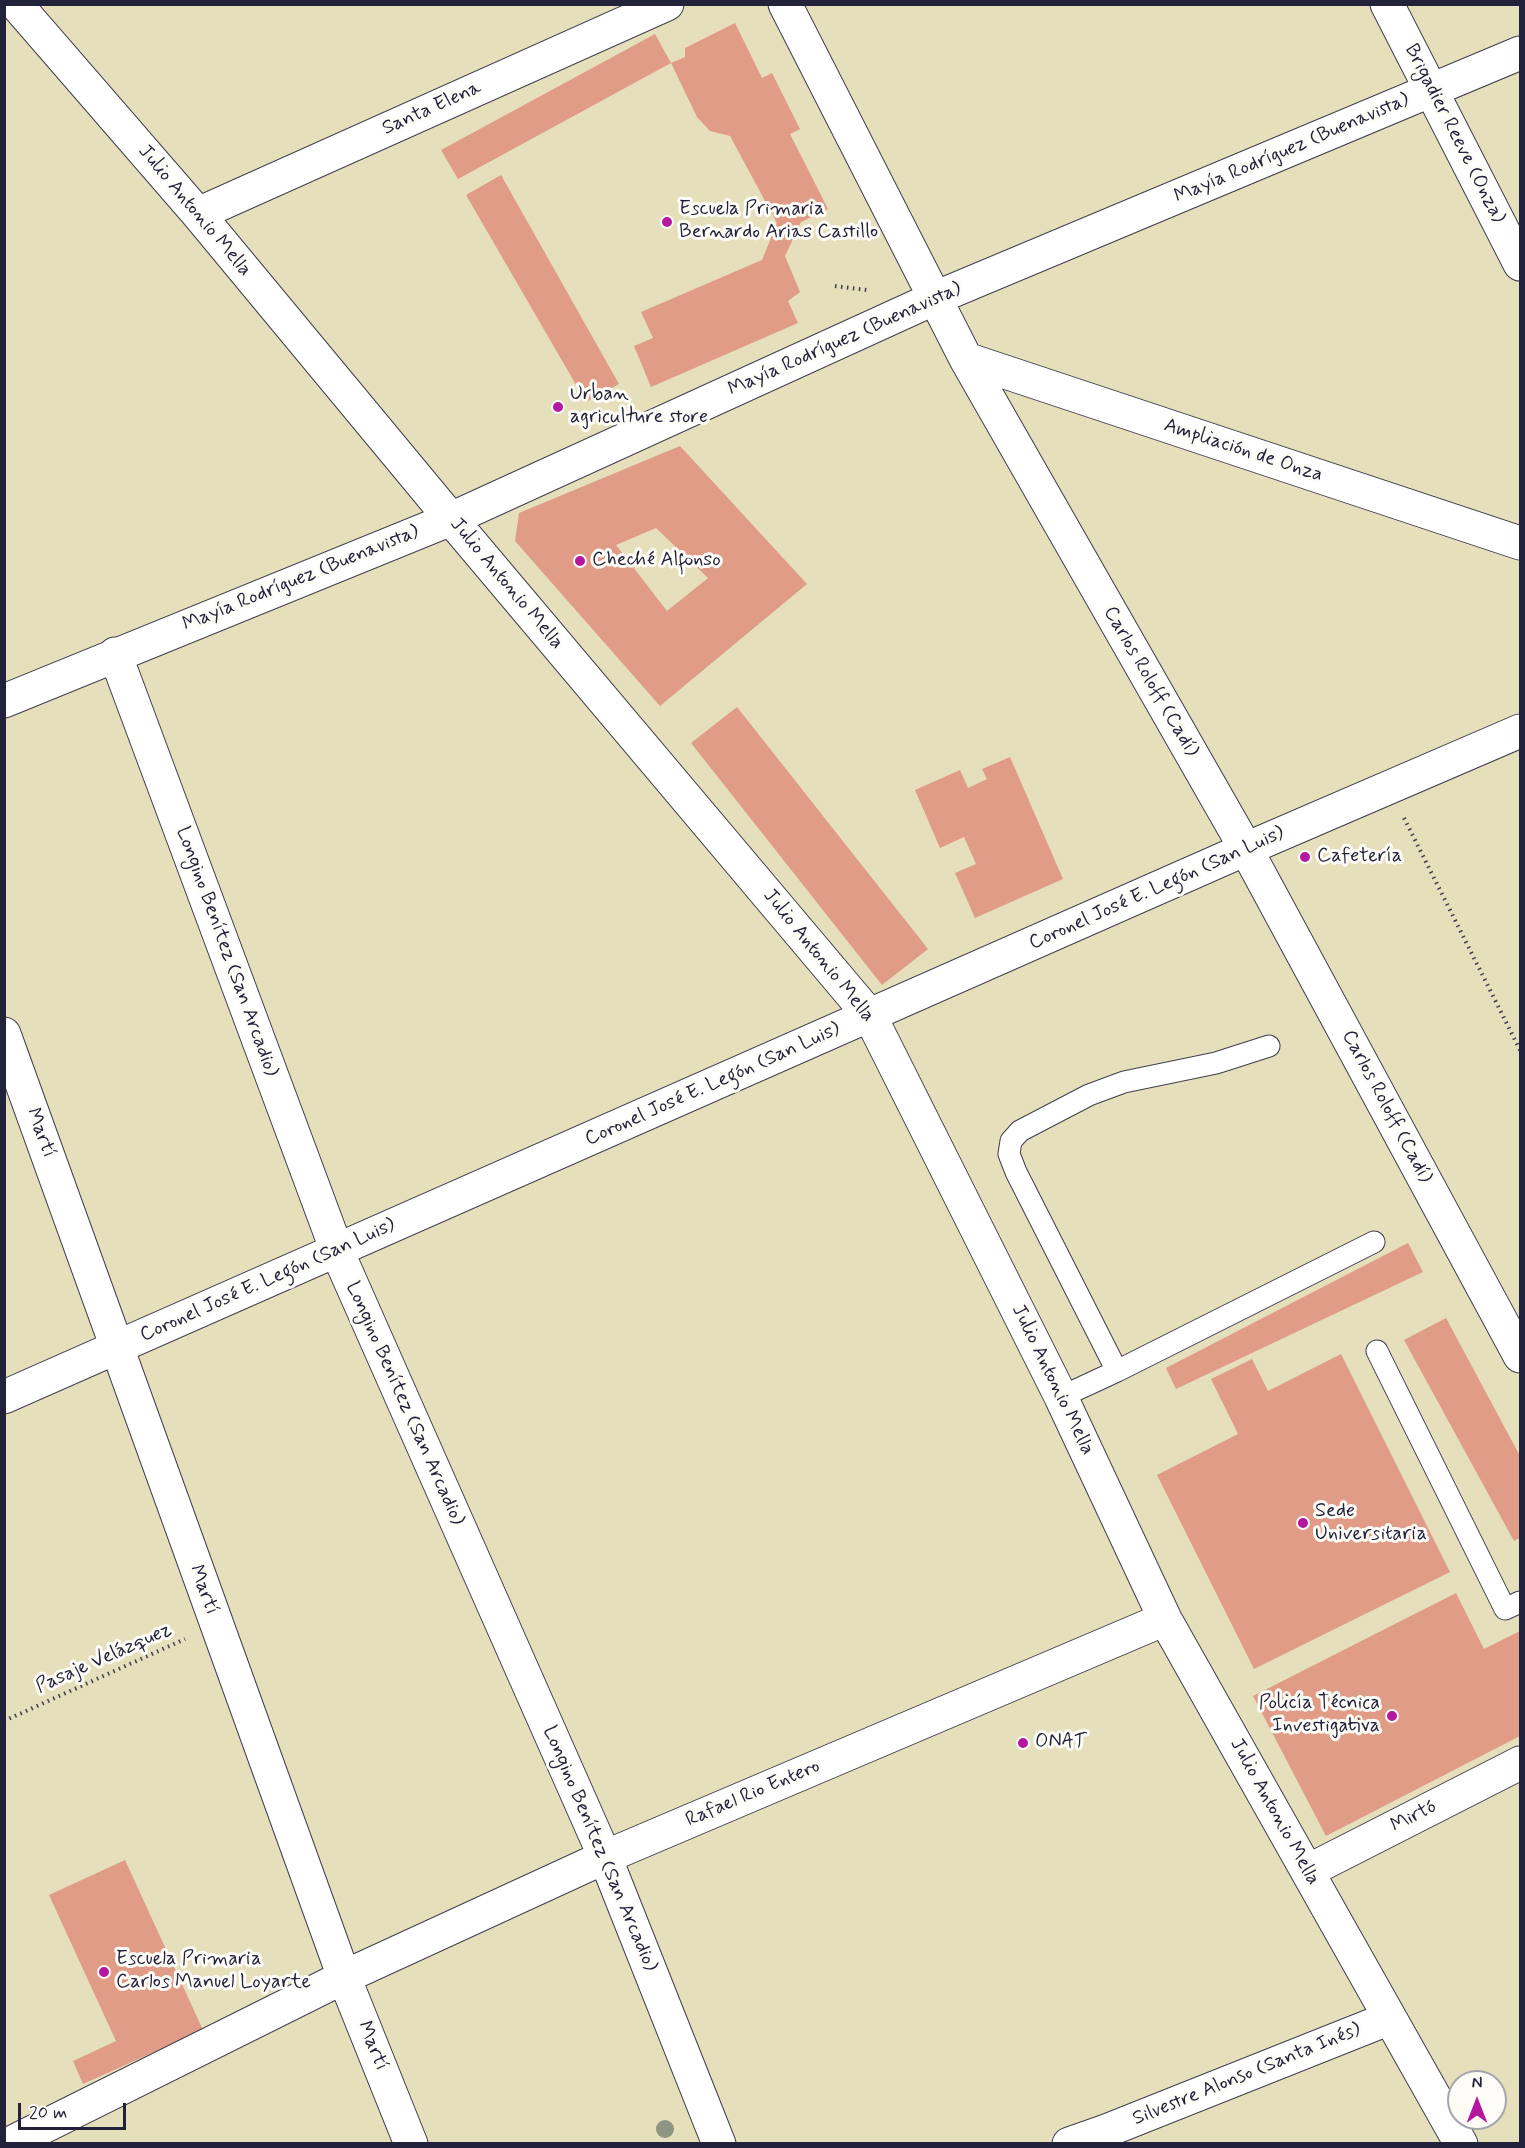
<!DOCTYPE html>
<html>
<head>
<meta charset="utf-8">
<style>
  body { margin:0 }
  #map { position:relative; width:1525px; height:2148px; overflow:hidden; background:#e5dfbb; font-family:Mynerve,sans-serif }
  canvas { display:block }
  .frame { position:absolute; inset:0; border:6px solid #22223b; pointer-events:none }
  .north { position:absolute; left:1447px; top:2070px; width:60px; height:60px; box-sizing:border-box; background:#fdfcf7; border:2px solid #a5a5ac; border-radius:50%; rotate:0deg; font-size:16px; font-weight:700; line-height:24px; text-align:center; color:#22223b }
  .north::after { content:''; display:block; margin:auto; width:21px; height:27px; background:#b5179e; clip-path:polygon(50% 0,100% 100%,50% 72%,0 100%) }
  .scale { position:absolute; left:18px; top:2103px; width:108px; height:27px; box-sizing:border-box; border:3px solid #22223b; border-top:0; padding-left:8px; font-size:18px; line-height:21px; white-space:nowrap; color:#22223b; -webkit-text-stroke:4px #fdfcf7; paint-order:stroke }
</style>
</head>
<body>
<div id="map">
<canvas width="1525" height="2148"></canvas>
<div class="frame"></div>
<div class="north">N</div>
<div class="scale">20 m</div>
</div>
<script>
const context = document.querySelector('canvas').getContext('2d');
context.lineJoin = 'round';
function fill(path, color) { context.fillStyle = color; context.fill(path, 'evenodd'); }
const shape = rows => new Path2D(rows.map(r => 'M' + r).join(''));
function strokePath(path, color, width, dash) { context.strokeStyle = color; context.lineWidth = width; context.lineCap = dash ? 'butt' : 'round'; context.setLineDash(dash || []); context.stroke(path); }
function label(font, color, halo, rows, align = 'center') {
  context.font = font + ' Mynerve,sans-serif'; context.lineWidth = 6; context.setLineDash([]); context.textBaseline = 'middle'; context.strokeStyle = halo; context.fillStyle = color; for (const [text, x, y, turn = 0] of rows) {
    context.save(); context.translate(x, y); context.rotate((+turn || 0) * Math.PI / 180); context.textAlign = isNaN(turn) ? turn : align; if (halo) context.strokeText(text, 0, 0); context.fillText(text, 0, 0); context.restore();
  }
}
fill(shape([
  [735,23,762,78,772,73,800,129,790,134,828,209,801,222,785,256,800,292,788,301,798,323,651,387,634,346,653,338,641,312,762,260,777,223,730,136,710,131,697,117,671,63,685,57,685,48],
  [655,34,671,63,458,179,441,150],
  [501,175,619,384,586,402,466,195],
  [680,446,807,584,660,706,515,541,519,513],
  [656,528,708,578,667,611,616,545],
  [737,707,928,949,882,985,691,743],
  [1010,757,1063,879,975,918,955,873,976,864,964,837,940,848,915,790,960,770,968,788,987,779,982,769],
  [1408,1243,1423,1272,1176,1389,1166,1368],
  [1446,1318,1520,1456,1520,1538,1514,1541,1404,1340],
  [1341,1354,1450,1572,1254,1669,1157,1475,1238,1434,1211,1379,1252,1359,1268,1391],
  [1456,1593,1484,1649,1520,1631,1520,1736,1326,1836,1253,1696],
  [125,1860,203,2030,83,2084,73,2061,116,2041,49,1895]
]), '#e09c86');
const service = shape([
  [1377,1351,1505,1609,1520,1602],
  [1117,1371,1016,1172,1009,1154,1011,1141,1020,1131,1089,1095,1124,1082,1216,1063,1269,1046],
  [1061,1397,1117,1371,1374,1242]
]);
const minor = shape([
  [16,4,198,214,451,519,870,1016,1061,1397,1165,1619,1461,2144],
  [785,4,966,359,1246,849,1520,1356],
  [198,214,667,4],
  [966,359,1520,543],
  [115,654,337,1251,605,1857,719,2144],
  [4,701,451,519,933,299,1520,53],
  [4,1034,344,1977,411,2144],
  [4,1397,1246,849,1520,731],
  [1308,1871,1520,1763],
  [9,2144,344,1977,605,1857,1165,1619],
  [1069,2144,1106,2131,1390,2018]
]);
const tertiary = shape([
  [1387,4,1520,264]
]);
strokePath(service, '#3f3e4e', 23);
strokePath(minor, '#3f3e4e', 35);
strokePath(tertiary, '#3f3e4e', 35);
strokePath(shape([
  [835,286,867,290],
  [1404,818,1520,1050],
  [4,1721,185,1639]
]), '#3f3e4e', 4, [1.5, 4.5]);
strokePath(service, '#fff', 21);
strokePath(minor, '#fff', 33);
strokePath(tertiary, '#fff', 33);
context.fillStyle = '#8e9582';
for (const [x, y] of [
  [665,2129]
]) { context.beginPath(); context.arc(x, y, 9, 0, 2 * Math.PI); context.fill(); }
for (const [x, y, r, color] of [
  [667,222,6,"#b5179e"],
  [558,407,6,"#b5179e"],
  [580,561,6,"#b5179e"],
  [1305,857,6,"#b5179e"],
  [1303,1523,6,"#b5179e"],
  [1392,1716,6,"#b5179e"],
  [1023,1743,6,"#b5179e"],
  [104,1972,6,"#b5179e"]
]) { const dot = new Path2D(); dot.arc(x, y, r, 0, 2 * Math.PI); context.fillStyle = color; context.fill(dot); strokePath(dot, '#fdfcf7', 2); }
label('20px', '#22223b', '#fdfcf7', [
  ["Santa Elena",432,109,-24],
  ["Brigadier Reeve (Onza)",1454,134,63],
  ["Mayía Rodríguez (Buenavista)",1292,149,-23],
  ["Julio Antonio Mella",194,211,50],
  ["Mayía Rodríguez (Buenavista)",845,340,-24],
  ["Ampliación de Onza",1243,451,18],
  ["Mayía Rodríguez (Buenavista)",301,579,-22],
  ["Julio Antonio Mella",506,584,50],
  ["Carlos Roloff (Cadí)",1150,682,60],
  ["Coronel José E. Legón (San Luis)",1157,889,-24],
  ["Longino Benítez (San Arcadio)",226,952,70],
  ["Julio Antonio Mella",818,956,51],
  ["Coronel José E. Legón (San Luis)",713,1085,-24],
  ["Carlos Roloff (Cadí)",1386,1107,62],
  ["Martí",40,1133,70],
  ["Coronel José E. Legón (San Luis)",268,1281,-24],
  ["Julio Antonio Mella",1052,1380,64],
  ["Longino Benítez (San Arcadio)",404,1404,66],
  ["Martí",203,1590,70],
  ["Pasaje Velázquez",104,1659,-24],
  ["Rafael Rio Entero",753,1794,-23],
  ["Julio Antonio Mella",1274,1812,61],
  ["Mirtó",1414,1817,-27],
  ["Longino Benítez (San Arcadio)",599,1849,67],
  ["Martí",372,2046,68],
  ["Silvestre Alonso (Santa Inés)",1247,2075,-22]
]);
label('20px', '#22223b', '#fdfcf7', [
  ["Escuela Primaria",679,210],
  ["Bernardo Arias Castillo",679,233],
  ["Urban",570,395],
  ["agriculture store",570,418],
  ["Cheché Alfonso",592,561],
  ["Cafetería",1317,857],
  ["Sede",1315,1512],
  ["Universitaria",1315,1535],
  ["Policía Técnica",1380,1704,"right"],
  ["Investigativa",1380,1727,"right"],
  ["ONAT",1035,1743],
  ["Escuela Primaria",116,1960],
  ["Carlos Manuel Loyarte",116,1983]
], 'left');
</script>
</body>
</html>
